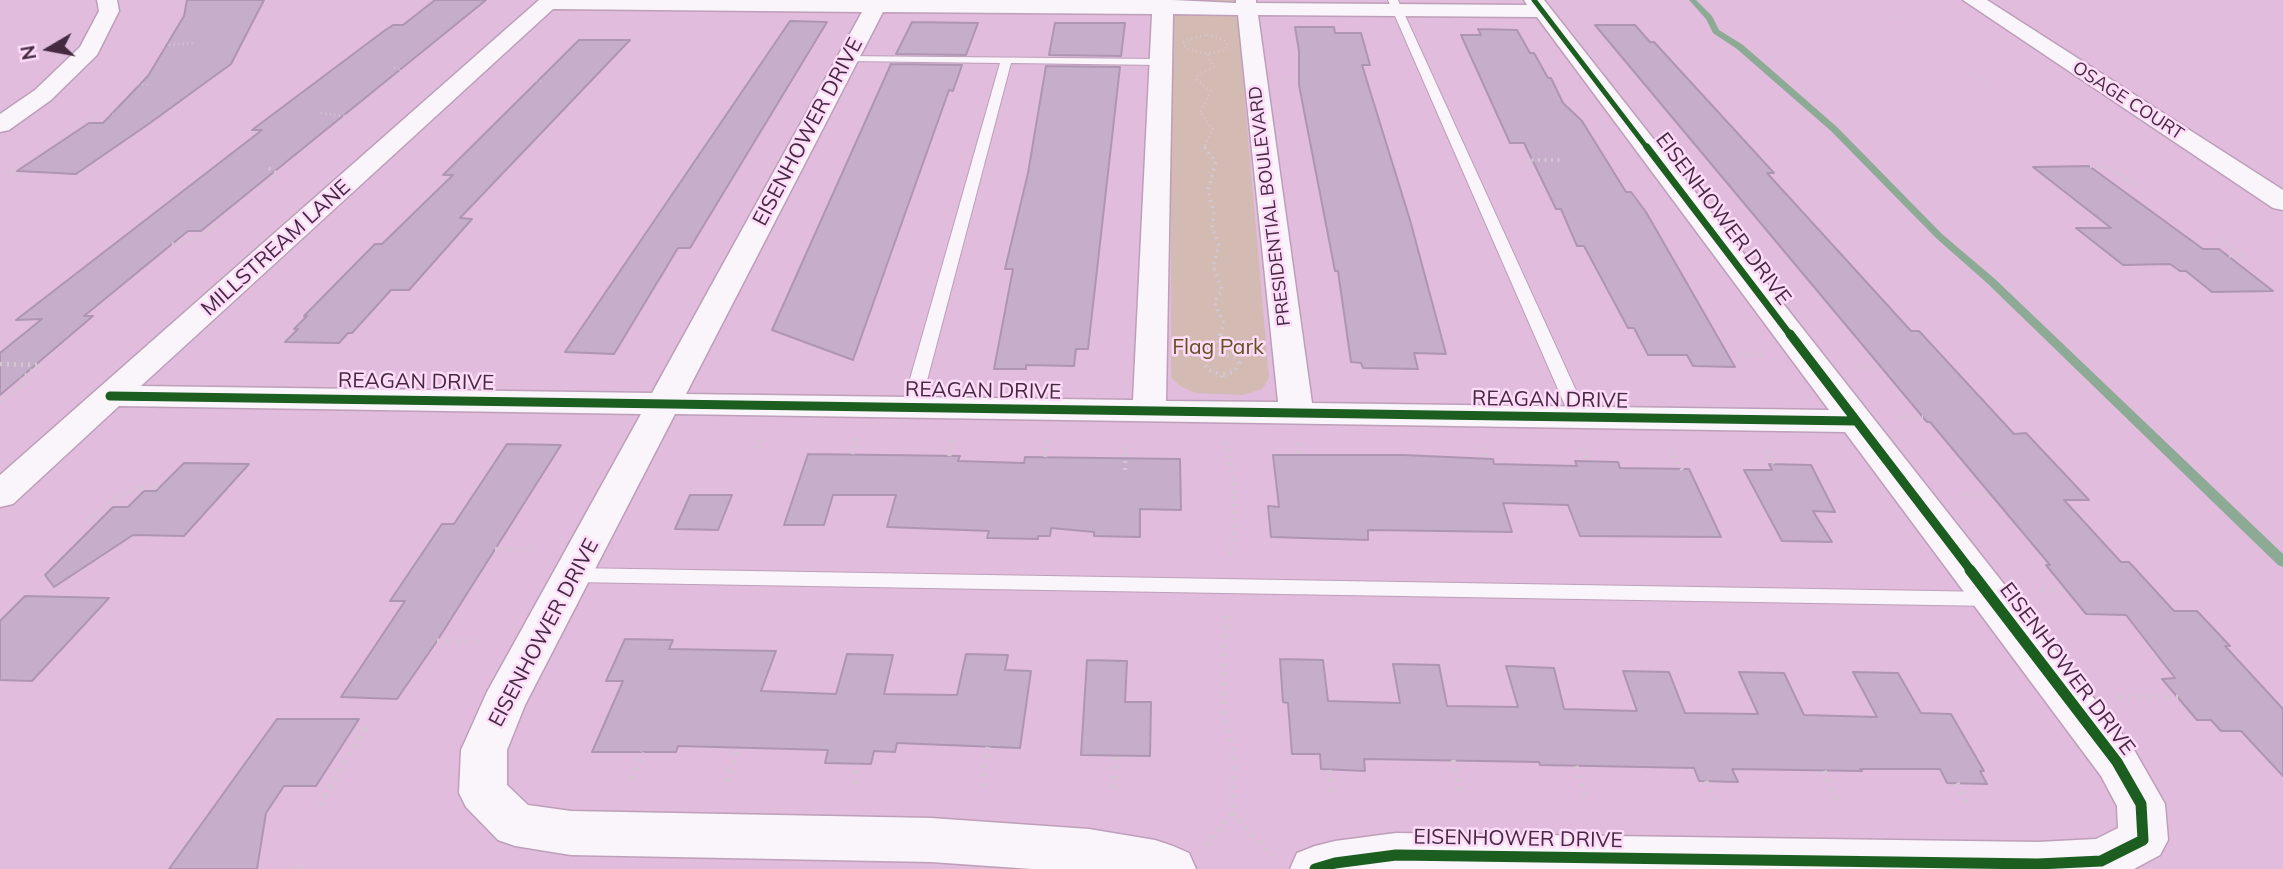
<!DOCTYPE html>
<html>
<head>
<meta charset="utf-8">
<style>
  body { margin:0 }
  #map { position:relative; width:2283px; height:869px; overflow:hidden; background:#e1bcdd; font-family:Mulish,sans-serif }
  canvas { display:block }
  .north { position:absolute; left:14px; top:14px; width:70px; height:70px; -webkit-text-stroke:5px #fedbf9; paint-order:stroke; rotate:260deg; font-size:19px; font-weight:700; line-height:28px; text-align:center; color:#442941 }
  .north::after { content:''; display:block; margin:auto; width:24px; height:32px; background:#442941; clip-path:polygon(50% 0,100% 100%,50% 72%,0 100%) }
</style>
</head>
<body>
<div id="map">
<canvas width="2283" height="869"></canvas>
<div class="north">N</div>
</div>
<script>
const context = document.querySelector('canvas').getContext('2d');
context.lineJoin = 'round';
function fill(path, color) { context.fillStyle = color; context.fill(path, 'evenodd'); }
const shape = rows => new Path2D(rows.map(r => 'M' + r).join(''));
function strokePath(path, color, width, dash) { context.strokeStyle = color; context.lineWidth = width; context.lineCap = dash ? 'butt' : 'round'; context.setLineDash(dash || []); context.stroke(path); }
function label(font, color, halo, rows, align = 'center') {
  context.font = font + ' Mulish,sans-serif'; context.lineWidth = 5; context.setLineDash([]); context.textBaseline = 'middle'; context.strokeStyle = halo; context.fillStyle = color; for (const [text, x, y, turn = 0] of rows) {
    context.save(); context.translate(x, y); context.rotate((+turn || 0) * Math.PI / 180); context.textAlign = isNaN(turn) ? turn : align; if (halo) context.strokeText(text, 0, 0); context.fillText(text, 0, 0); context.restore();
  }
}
fill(shape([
  [1171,0,1236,0,1269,378,1262,389,1243,395,1195,393,1180,386,1171,377]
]), '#d3bab2');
fill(shape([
  [1689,0,1696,0,1712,16,1719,30,1743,45,1837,127,1942,234,1995,279,2283,554,2283,567,2278,565,1987,283,1936,238,1831,131,1737,49,1713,33,1706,19,1689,0]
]), '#8caa94');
const building = shape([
  [187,0,264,0,231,64,150,123,76,174,17,171,89,123,103,123,148,76,184,16,187,0],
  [435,0,486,0,201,231,188,231,84,316,93,316,0,395,0,353,42,319,16,320,262,130,252,130,384,31,393,25,403,25,435,0],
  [790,21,827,22,690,248,678,248,614,354,565,352,790,21],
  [912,22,978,23,966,55,896,54,912,22],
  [1055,23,1125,23,1121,56,1049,55,1055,23],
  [1595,25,1635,25,1650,42,1654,42,1774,173,1767,173,1911,331,1919,331,2014,434,2026,433,2089,500,2064,500,2121,562,2129,562,2174,611,2197,611,2230,646,2225,646,2283,709,2283,776,2241,731,2221,731,2211,720,2197,720,2162,679,2175,678,2126,615,2086,614,2046,565,2050,565,1930,422,1927,422,1595,25],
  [1295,27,1334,27,1335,33,1361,33,1370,65,1362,65,1410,220,1446,354,1414,353,1418,369,1363,368,1361,363,1351,362,1338,271,1335,271,1299,85,1299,51,1295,27],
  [1478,29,1517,30,1530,53,1534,53,1548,78,1551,78,1563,103,1582,121,1626,192,1631,192,1646,212,1735,367,1693,366,1687,355,1648,355,1634,328,1628,328,1584,246,1577,246,1561,209,1556,209,1524,143,1510,143,1461,35,1481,35,1478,29],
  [579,40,630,40,460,218,472,219,409,290,391,290,352,333,348,333,339,343,285,342,298,329,294,329,307,316,304,316,375,244,382,244,453,175,443,175,579,40],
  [891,64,962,65,953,91,949,90,853,360,772,330,891,64],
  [1046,66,1120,67,1088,349,1076,349,1074,366,1026,365,1026,369,994,369,1013,269,1005,269,1028,173,1046,66],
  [2089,166,2203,249,2219,249,2273,291,2212,292,2186,271,2180,271,2170,264,2123,265,2076,228,2111,228,2033,167,2089,166],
  [507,444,561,445,437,641,397,699,341,697,405,601,390,601,442,524,454,524,507,444],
  [808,454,960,456,958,461,1024,463,1025,457,1180,459,1181,510,1140,509,1140,537,1094,536,1094,532,1051,528,1050,536,1038,536,1038,539,987,538,989,531,887,527,896,495,833,495,824,525,784,525,808,454],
  [1273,455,1403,455,1493,459,1494,464,1577,466,1575,461,1618,462,1620,468,1689,469,1721,537,1580,536,1568,505,1503,503,1512,532,1368,530,1368,540,1271,537,1268,506,1279,507,1273,455],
  [184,463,249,464,184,536,133,535,54,587,45,575,113,507,128,507,144,491,156,491,184,463],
  [1769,464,1811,465,1835,512,1813,511,1832,542,1782,541,1744,470,1772,470,1769,464],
  [690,495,732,495,718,530,675,529,690,495],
  [25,596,109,598,32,681,0,680,0,621,25,596],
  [625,639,673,640,669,649,776,651,761,691,836,694,847,654,893,655,884,694,957,695,966,654,1008,655,1005,670,1031,671,1020,748,897,743,895,752,874,751,871,764,825,763,828,750,678,746,676,752,592,752,623,681,606,681,625,639],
  [1280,659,1323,660,1328,701,1400,703,1393,664,1439,665,1447,706,1518,707,1506,666,1554,668,1564,709,1637,711,1623,671,1669,672,1685,713,1758,714,1739,672,1784,673,1804,715,1877,717,1853,672,1898,673,1921,713,1951,714,1984,771,1980,771,1987,784,1947,783,1940,769,1860,769,1862,771,1732,769,1738,782,1699,781,1694,768,1540,765,1539,762,1364,759,1365,771,1321,769,1320,754,1292,754,1288,703,1283,702,1280,659],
  [1087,660,1127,661,1125,702,1151,702,1150,756,1081,755,1087,660],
  [277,719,359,719,316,786,284,786,266,813,257,869,169,869,277,719]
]);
fill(building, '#c6adca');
strokePath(building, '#ae96b2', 2);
const lane = shape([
  [1388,0,1398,0,1589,419,1586,423,1580,424,1571,419,1388,0],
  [843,56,1159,59,1164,62,1159,65,1011,63,920,407,911,412,902,407,1000,63,847,61,842,58,843,56],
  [573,568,1992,592,1999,594,2002,599,1999,604,1992,606,573,582,566,580,563,575,566,570,573,568]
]);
const street = shape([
  [97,0,117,0,119,11,97,55,51,100,9,130,0,132,0,114,35,90,80,47,99,11,97,0],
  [539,0,1173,0,1236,3,1236,0,1256,0,1256,3,1527,5,1524,0,1544,0,2133,748,2165,804,2168,840,2160,855,2134,869,1290,869,1297,853,1315,846,1335,841,1396,833,2038,842,2096,839,2118,828,2117,806,2101,776,1845,432,675,414,525,705,507,750,507,785,528,805,571,811,931,818,1089,829,1155,840,1173,846,1189,853,1196,869,1032,869,931,862,571,855,515,846,498,840,466,807,459,793,461,750,487,692,641,414,119,406,13,504,0,507,0,475,539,0],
  [553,9,862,12,652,393,141,386,553,9],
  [883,12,1152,14,1133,400,686,394,883,12],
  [1173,14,1238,15,1278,402,1166,401,1173,14],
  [1258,15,1537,17,1829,410,1312,403,1258,15],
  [1963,0,1987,0,2283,190,2283,210,2273,208,1963,0]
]);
strokePath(lane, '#bd9fb9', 2);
strokePath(street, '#bd9fb9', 3);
strokePath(shape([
  [1892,17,1900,16,1896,11],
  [1207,35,1224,40,1228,46,1225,50,1207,54,1189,50,1184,46,1184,42,1189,39,1207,35],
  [167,37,166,41,170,45,193,43],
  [1966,68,1990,87,1985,88],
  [535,72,535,80,545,82],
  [144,73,138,78,138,84,149,85],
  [1286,79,1299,79],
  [391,81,402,70,394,68],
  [321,113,344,116,346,119,336,127],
  [67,132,87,120,113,114],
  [1206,149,1204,147,1213,130,1200,112,1211,91,1197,80,1197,76,1214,67,1207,54]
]), '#d3c8d2', 2.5, [1, 3.5]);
strokePath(shape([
  [1204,147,1216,162,1208,190,1214,212,1212,227,1219,246,1213,266,1222,290,1214,302,1224,324,1220,336],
  [2090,166,2112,169,2139,186],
  [1531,169,1528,160,1561,160],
  [20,175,9,173,21,163],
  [264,186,277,173,268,168],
  [2218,237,2244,256,2229,256],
  [172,244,194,239,220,224]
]), '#d3c8d2', 3.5, [2, 4.5]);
strokePath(shape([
  [1220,334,1218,341,1220,354,1209,357,1204,363,1208,370,1222,375,1223,382],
  [1220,354,1235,357,1239,363,1234,372,1222,375],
  [1739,355,1762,355],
  [0,364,40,365,21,379],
  [1861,367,1881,367],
  [0,401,29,380],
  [1901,417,1923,417],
  [1226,442,1234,483,1235,524,1230,558],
  [1299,444,1300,456],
  [1482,447,1485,458],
  [757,448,762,436],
  [1583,449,1588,461],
  [1671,450,1683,471],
  [1766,451,1774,464],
  [852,454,857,438],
  [949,456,953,439],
  [1045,457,1047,441],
  [1125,470,1126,442],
  [1964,495,1988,494],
  [89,521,120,496,135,489,161,486],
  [495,549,534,549]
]), '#d3c8d2', 4.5, [2, 5]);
strokePath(shape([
  [2041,590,2065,589],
  [437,641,480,642],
  [2119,697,2178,697],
  [1453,760,1461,795],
  [1576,766,1585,798],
  [1329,770,1332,792],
  [1824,771,1839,803],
  [632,779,643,752],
  [727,781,738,748],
  [1706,781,1713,800],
  [855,783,858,764],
  [1957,783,1969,806],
  [982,786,988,747],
  [1114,788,1115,755],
  [320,804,366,729,353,729],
  [1233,813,1272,856],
  [1206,845,1233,813,1233,749,1224,714,1223,688,1227,612],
  [299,869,300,860]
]), '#d3c8d2', 5, [2.5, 7]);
fill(lane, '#faf5fa');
fill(street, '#faf5fa');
strokePath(shape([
  [1534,0,1648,149]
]), '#1b5e20', 5);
strokePath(shape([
  [1647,147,1791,336]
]), '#1b5e20', 7);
strokePath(shape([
  [1790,334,1972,572],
  [110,396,1855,421]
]), '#1b5e20', 9);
strokePath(shape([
  [1315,869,1335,863,1396,855,2038,864,2101,861,2143,840,2141,804,2117,762,1970,570]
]), '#1b5e20', 11);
label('18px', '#442941', '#fedbf9', [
  ["OSAGE COURT",2128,101,33],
  ["PRESIDENTIAL BOULEVARD",1270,206,-97]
]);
label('21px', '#442941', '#fedbf9', [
  ["EISENHOWER DRIVE",808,132,-62],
  ["EISENHOWER DRIVE",1723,219,53],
  ["MILLSTREAM LANE",276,248,-42],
  ["REAGAN DRIVE",416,382,1],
  ["REAGAN DRIVE",983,391,1],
  ["REAGAN DRIVE",1550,400,1],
  ["EISENHOWER DRIVE",544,633,-62],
  ["EISENHOWER DRIVE",2067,669,53],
  ["EISENHOWER DRIVE",1518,839,1]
]);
label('21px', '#63511d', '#fedbf9', [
  ["Flag Park",1218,348]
]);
</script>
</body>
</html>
